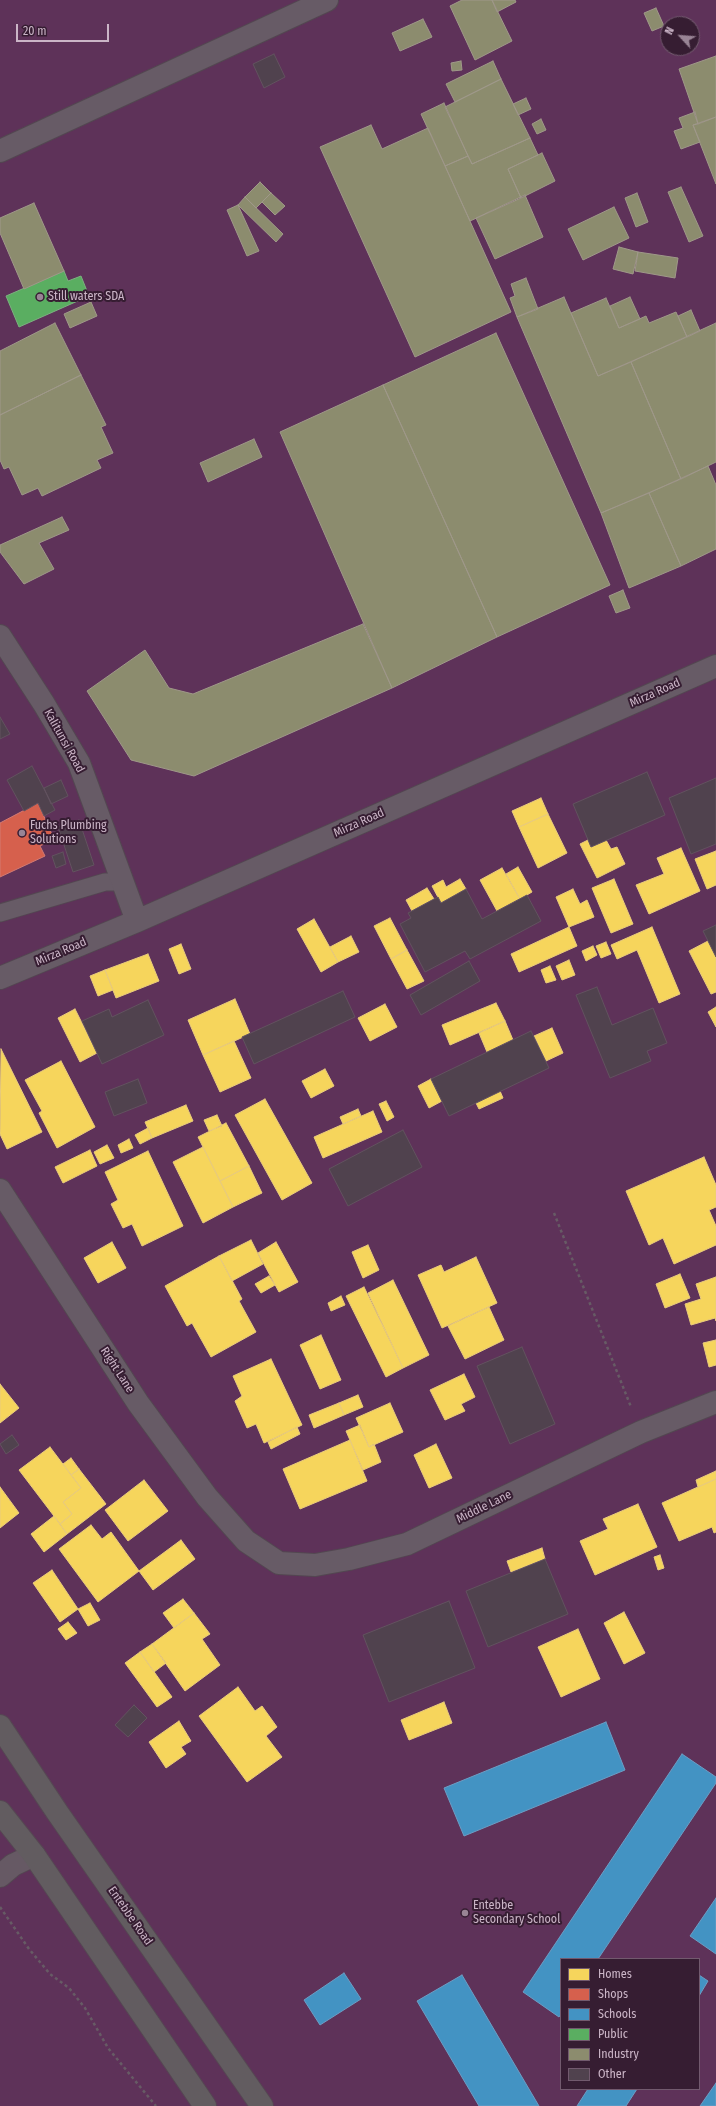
<!DOCTYPE html>
<html>
<head>
<meta charset="utf-8">
<style>
  body { margin:0 }
  #map { position:relative; width:716px; height:2106px; overflow:hidden; background:#3b2a38; font-family:"Fira Sans Condensed",sans-serif }
  canvas { display:block }
  .legend { position:absolute; left:560px; top:1958px; width:140px; height:132px; box-sizing:border-box; background:#361d32; border:1px solid #725a6e; margin:0; padding:5px 7px; list-style:none; font-size:12px; color:#cbb5c7 }
  .legend li { display:flex; align-items:center; gap:8px; height:20px }
  .legend b { width:20px; border:1px solid #725a6e }
  .north { position:absolute; left:660px; top:16px; width:40px; height:40px; box-sizing:border-box; background:#361d32; border:1px solid #725a6e; border-radius:50%; rotate:296deg; font-size:11px; font-weight:700; line-height:16px; text-align:center; color:#cbb5c7 }
  .north::after { content:''; display:block; margin:auto; width:14px; height:18px; background:#998495; clip-path:polygon(50% 0,100% 100%,50% 72%,0 100%) }
  .scale { position:absolute; left:16px; top:24px; width:93px; height:18px; box-sizing:border-box; border:2px solid #cbb5c7; border-top:0; padding-left:5px; font-size:12px; line-height:14px; white-space:nowrap; color:#cbb5c7; -webkit-text-stroke:3px #361d32; paint-order:stroke }
</style>
</head>
<body>
<div id="map">
<canvas width="716" height="2106"></canvas>
<ul class="legend">
<li><b style="height:11px;background:#f6d55c"></b>Homes</li>
<li><b style="height:11px;background:#d6604d"></b>Shops</li>
<li><b style="height:11px;background:#4393c3"></b>Schools</li>
<li><b style="height:11px;background:#5aae61"></b>Public</li>
<li><b style="height:11px;background:#8c8c6e"></b>Industry</li>
<li><b style="height:11px;background:#50424e"></b>Other</li>
</ul>
<div class="north">N</div>
<div class="scale">20 m</div>
</div>
<script>
const context = document.querySelector('canvas').getContext('2d');
context.lineJoin = 'round';
function fill(path, color) { context.fillStyle = color; context.fill(path, 'evenodd'); }
const shape = rows => new Path2D(rows.map(r => 'M' + r).join(''));
function strokePath(path, color, width, dash) { context.strokeStyle = color; context.lineWidth = width; context.lineCap = dash ? 'butt' : 'round'; context.setLineDash(dash || []); context.stroke(path); }
function label(font, color, halo, rows, align = 'center') {
  context.font = font + ' "Fira Sans Condensed",sans-serif'; context.lineWidth = 4; context.setLineDash([]); context.textBaseline = 'middle'; context.strokeStyle = halo; context.fillStyle = color; for (const [text, x, y, turn = 0] of rows) {
    context.save(); context.translate(x, y); context.rotate((+turn || 0) * Math.PI / 180); context.textAlign = isNaN(turn) ? turn : align; if (halo) context.strokeText(text, 0, 0); context.fillText(text, 0, 0); context.restore();
  }
}
fill(shape([
  [0,0,716,0,716,2106,0,2106],
  [668,24,692,24,692,48,668,48],
  [561,1959,699,1959,699,2089,561,2089]
]), '#5e3259');
const homes = shape([
  [541,798,548,814,519,827,512,811,541,798],
  [548,814,567,853,538,868,519,827,548,814],
  [588,840,591,847,606,840,611,849,617,847,625,864,597,878,580,844,588,840],
  [681,848,700,891,649,914,636,885,664,874,657,858,681,848],
  [716,851,716,885,707,889,695,859,716,851],
  [518,867,532,892,520,899,506,874,518,867],
  [502,868,520,899,497,911,480,880,502,868],
  [460,879,466,889,441,903,432,886,443,880,446,887,460,879],
  [614,879,633,924,611,933,592,888,614,879],
  [427,888,434,899,412,911,406,900,427,888],
  [573,889,580,904,587,900,594,917,569,927,556,897,573,889],
  [390,918,407,950,391,959,374,926,390,918],
  [314,919,338,962,321,972,297,929,314,919],
  [569,927,577,946,519,972,511,954,569,927],
  [652,927,680,994,659,1003,637,950,617,959,611,945,652,927],
  [351,936,359,952,338,962,330,947,351,936],
  [708,941,716,957,716,992,711,994,689,951,708,941],
  [606,942,611,954,601,958,596,946,606,942],
  [181,944,191,969,179,974,169,949,181,944],
  [593,946,597,955,586,961,582,951,593,946],
  [407,950,424,981,407,989,391,959,407,950],
  [148,954,159,981,116,998,105,970,148,954],
  [569,960,575,975,562,980,556,966,569,960],
  [550,966,556,980,546,983,541,970,550,966],
  [105,970,113,990,98,996,90,976,105,970],
  [235,999,250,1034,203,1055,188,1020,235,999],
  [496,1003,505,1021,450,1045,442,1025,496,1003],
  [385,1004,397,1027,370,1041,358,1018,385,1004],
  [716,1007,716,1027,708,1012,716,1007],
  [75,1009,97,1053,80,1062,58,1018,75,1009],
  [505,1021,513,1040,487,1052,479,1033,505,1021],
  [552,1028,563,1053,546,1061,534,1036,552,1028],
  [234,1041,251,1078,220,1092,203,1055,234,1041],
  [1,1049,42,1132,7,1149,0,1134,1,1049],
  [61,1061,95,1127,57,1148,39,1113,42,1111,25,1080,61,1061],
  [325,1069,334,1086,311,1098,302,1081,325,1069],
  [431,1079,442,1101,429,1108,418,1086,431,1079],
  [500,1091,503,1098,479,1109,476,1103,500,1091],
  [265,1099,312,1183,282,1200,235,1115,265,1099],
  [386,1101,394,1117,387,1121,379,1104,386,1101],
  [186,1105,193,1121,152,1138,145,1122,186,1105],
  [358,1109,361,1116,343,1124,340,1117,358,1109],
  [373,1111,382,1132,323,1158,314,1137,373,1111],
  [217,1115,222,1126,209,1131,204,1120,217,1115],
  [226,1123,249,1166,220,1181,198,1137,226,1123],
  [148,1128,152,1138,140,1144,135,1135,148,1128],
  [129,1139,133,1148,121,1153,118,1145,129,1139],
  [107,1145,114,1158,100,1164,94,1152,107,1145],
  [203,1147,233,1207,203,1223,173,1162,203,1147],
  [90,1150,97,1166,63,1183,55,1167,90,1150],
  [148,1151,183,1226,142,1246,132,1224,123,1228,111,1204,118,1200,105,1172,148,1151],
  [704,1157,716,1185,716,1207,709,1210,716,1226,716,1245,674,1264,663,1238,649,1245,626,1191,704,1157],
  [249,1166,262,1193,233,1207,220,1181,249,1166],
  [251,1240,263,1264,232,1281,219,1256,251,1240],
  [112,1242,126,1268,98,1283,84,1258,112,1242],
  [276,1242,298,1282,279,1292,258,1253,276,1242],
  [368,1245,379,1270,363,1278,352,1252,368,1245],
  [219,1256,242,1299,239,1301,256,1332,211,1357,192,1323,187,1326,165,1286,219,1256],
  [476,1257,497,1303,442,1328,418,1275,441,1265,444,1272,476,1257],
  [680,1274,690,1298,665,1308,656,1284,680,1274],
  [269,1276,275,1285,261,1293,255,1284,269,1276],
  [716,1277,716,1321,715,1318,691,1325,685,1304,701,1299,696,1284,716,1277],
  [393,1280,429,1355,403,1368,368,1293,393,1280],
  [364,1287,403,1368,386,1377,346,1296,364,1287],
  [341,1296,345,1305,331,1311,328,1303,341,1296],
  [489,1307,504,1340,465,1359,448,1326,489,1307],
  [321,1335,341,1380,320,1389,300,1345,321,1335],
  [716,1340,716,1365,709,1367,703,1343,716,1340],
  [271,1359,302,1425,264,1443,256,1424,247,1428,235,1401,242,1396,233,1376,271,1359],
  [464,1374,475,1397,461,1404,465,1411,445,1420,430,1390,464,1374],
  [0,1384,19,1408,0,1423,0,1384],
  [358,1395,363,1407,344,1415,339,1403,358,1395],
  [339,1403,344,1415,314,1428,309,1415,339,1403],
  [390,1403,403,1432,369,1447,356,1418,390,1403],
  [360,1425,369,1447,374,1444,381,1462,363,1470,346,1431,360,1425],
  [297,1427,300,1434,271,1449,268,1442,297,1427],
  [350,1440,367,1481,300,1509,283,1469,350,1440],
  [436,1444,452,1478,429,1488,414,1455,436,1444],
  [50,1447,81,1488,63,1502,72,1514,60,1524,19,1470,50,1447],
  [71,1458,79,1469,71,1475,63,1464,71,1458],
  [79,1469,106,1504,67,1534,60,1524,72,1514,63,1502,81,1488,71,1475,79,1469],
  [716,1471,716,1479,698,1487,696,1480,716,1471],
  [716,1479,716,1532,714,1533,712,1527,679,1541,662,1503,716,1479],
  [144,1480,168,1511,128,1541,105,1510,144,1480],
  [0,1487,19,1513,0,1528,0,1487],
  [638,1504,657,1547,595,1575,580,1541,608,1529,603,1519,638,1504],
  [54,1516,67,1534,44,1552,31,1534,54,1516],
  [91,1525,102,1539,111,1532,139,1571,98,1602,59,1549,91,1525],
  [181,1540,195,1559,153,1590,139,1571,181,1540],
  [542,1548,545,1559,511,1572,507,1561,542,1548],
  [660,1555,664,1568,658,1570,654,1557,660,1555],
  [52,1570,78,1609,60,1622,33,1583,52,1570],
  [183,1599,194,1613,174,1628,163,1613,183,1599],
  [90,1603,100,1620,88,1626,78,1609,90,1603],
  [624,1612,645,1653,624,1664,604,1623,624,1612],
  [194,1613,210,1634,202,1639,220,1665,185,1691,152,1644,194,1613],
  [68,1622,77,1633,66,1640,58,1629,68,1622],
  [578,1629,600,1679,561,1697,538,1647,578,1629],
  [152,1644,166,1663,154,1672,140,1652,152,1644],
  [140,1652,172,1697,157,1707,125,1663,140,1652],
  [238,1687,255,1711,262,1706,277,1727,266,1736,282,1757,247,1782,199,1716,238,1687],
  [444,1702,452,1723,409,1740,401,1720,444,1702],
  [179,1721,191,1741,181,1747,186,1754,166,1768,149,1742,179,1721]
]);
fill(homes, '#f6d55c');
strokePath(homes, '#e9cb7c', 1);
const shops = shape([
  [38,803,54,839,40,846,45,856,0,877,0,823,38,803]
]);
fill(shops, '#d6604d');
strokePath(shops, '#d37a72', 1);
const schools = shape([
  [606,1722,625,1770,464,1836,444,1788,606,1722],
  [682,1754,716,1777,716,1783,598,1959,561,1959,561,2014,559,2017,523,1992,682,1754],
  [716,1898,716,1954,690,1936,716,1898],
  [344,1973,361,1999,320,2025,304,2000,344,1973],
  [462,1975,539,2106,479,2106,417,2001,462,1975],
  [699,1975,708,1981,699,1996,699,1975],
  [716,2083,716,2106,700,2106,716,2083],
  [588,2089,637,2089,626,2106,577,2106,588,2089]
]);
fill(schools, '#4393c3');
strokePath(schools, '#6c9dc4', 1);
const public = shape([
  [64,271,68,281,81,276,89,296,19,327,6,296,64,271]
]);
fill(public, '#5aae61');
strokePath(public, '#7cb080', 1);
const industry = shape([
  [462,0,492,0,512,41,475,60,450,6,462,0],
  [492,0,515,0,516,2,497,12,492,0],
  [656,8,664,26,652,31,644,13,656,8],
  [423,19,432,37,400,51,392,33,423,19],
  [716,56,716,117,698,124,679,69,716,56],
  [461,61,462,70,452,71,451,63,461,61],
  [493,61,501,79,455,102,446,84,493,61],
  [501,79,530,138,472,164,445,107,501,79],
  [526,98,531,109,518,115,513,104,526,98],
  [444,103,468,156,445,166,421,114,444,103],
  [695,112,698,124,693,125,700,142,681,149,674,131,683,128,679,118,695,112],
  [716,117,716,184,693,125,716,117],
  [541,119,546,130,537,134,532,124,541,119],
  [371,125,382,149,428,128,511,312,415,357,320,147,371,125],
  [530,138,538,155,508,169,521,198,470,221,445,166,468,156,472,164,530,138],
  [542,153,555,181,521,198,508,169,542,153],
  [260,182,271,193,256,208,245,197,260,182],
  [681,187,703,236,689,242,668,192,681,187],
  [271,193,285,206,275,215,262,202,271,193],
  [637,193,648,222,636,227,625,198,637,193],
  [525,195,543,237,495,259,476,218,525,195],
  [245,197,283,234,276,242,238,205,245,197],
  [34,203,64,271,24,289,0,233,0,218,34,203],
  [238,205,259,251,247,256,227,210,238,205],
  [614,207,629,238,583,260,568,229,614,207],
  [619,247,638,252,633,274,613,269,619,247],
  [638,252,678,258,675,278,635,271,638,252],
  [526,278,538,309,517,317,510,298,515,296,511,284,526,278],
  [564,297,598,376,631,362,681,479,601,513,517,317,564,297],
  [630,297,640,319,619,328,610,306,630,297],
  [606,298,619,328,646,316,649,323,676,312,687,337,598,376,571,313,606,298],
  [91,302,97,316,70,328,64,314,91,302],
  [691,310,700,331,687,337,678,316,691,310],
  [55,323,81,375,0,415,0,351,55,323],
  [716,323,716,462,681,479,631,362,716,323],
  [496,333,610,585,497,637,383,385,496,333],
  [81,375,106,425,101,427,113,453,97,460,101,468,42,496,38,488,22,495,9,467,4,469,0,460,0,415,81,375],
  [383,385,497,637,392,688,280,432,383,385],
  [254,439,262,457,208,482,200,463,254,439],
  [708,466,716,485,716,549,681,566,649,493,708,466],
  [649,493,681,566,629,588,601,513,649,493],
  [62,517,69,530,39,543,54,569,24,584,0,552,0,545,62,517],
  [623,590,630,608,616,613,609,596,623,590],
  [363,624,392,688,194,776,131,760,87,691,145,650,169,688,193,694,363,624]
]);
fill(industry, '#8c8c6e');
strokePath(industry, '#9f9889', 1);
const building = shape([
  [274,54,285,77,264,88,253,64,274,54],
  [0,717,10,734,0,739,0,717],
  [32,766,55,810,44,816,38,803,24,811,7,780,32,766],
  [647,772,665,815,591,847,573,804,647,772],
  [716,778,716,844,691,854,669,798,716,778],
  [61,780,68,796,51,804,44,788,61,780],
  [79,820,94,865,73,872,58,827,79,820],
  [63,852,66,864,56,868,52,856,63,852],
  [466,889,482,919,527,895,541,921,470,959,465,951,425,972,400,924,411,918,408,913,434,899,438,897,441,903,466,889],
  [716,925,716,957,703,931,716,925],
  [469,961,480,981,421,1015,410,995,469,961],
  [597,987,612,1025,653,1008,667,1043,647,1051,651,1061,610,1078,576,995,597,987],
  [343,991,355,1017,254,1064,242,1037,343,991],
  [148,1000,164,1035,102,1064,82,1021,109,1009,112,1017,148,1000],
  [531,1031,549,1068,449,1116,431,1079,531,1031],
  [138,1079,147,1103,114,1116,105,1092,138,1079],
  [403,1130,422,1167,348,1206,329,1169,403,1130],
  [522,1347,555,1424,510,1444,477,1366,522,1347],
  [12,1435,19,1445,6,1454,0,1444,12,1435],
  [545,1559,568,1614,488,1647,466,1591,545,1559],
  [449,1601,475,1668,389,1702,363,1635,449,1601],
  [134,1705,147,1718,128,1737,115,1725,134,1705]
]);
fill(building, '#50424e');
strokePath(building, '#62525f', 1);
const lane = shape([
  [0,913,105,882,124,882]
]);
const street = shape([
  [0,151,327,0],
  [0,636,44,704,79,763,137,921],
  [0,978,137,921,716,666],
  [0,1190,138,1403,207,1497,246,1541,279,1563,315,1565,349,1559,407,1544,641,1432,716,1402]
]);
const secondary = shape([
  [0,1876,13,1865,34,1855]
]);
const highway = shape([
  [0,1726,57,1812,262,2106],
  [0,1812,34,1855,205,2106]
]);
strokePath(lane, '#534751', 19);
strokePath(street, '#534751', 24);
strokePath(secondary, '#534751', 24);
strokePath(highway, '#564753', 24);
strokePath(shape([
  [554,1213,631,1407],
  [0,1907,29,1949,50,1974,69,1988,85,2008,108,2048,156,2106]
]), '#675b65', 2.5, [3, 3]);
strokePath(lane, '#675b66', 17);
strokePath(street, '#675b66', 22);
strokePath(secondary, '#665964', 22);
strokePath(highway, '#625c60', 22);
for (const [x, y, r, color] of [
  [40,297,4,"#998495"],
  [22,833,4,"#998495"],
  [465,1913,4,"#998495"]
]) { const dot = new Path2D(); dot.arc(x, y, r, 0, 2 * Math.PI); context.fillStyle = color; context.fill(dot); strokePath(dot, '#361d32', 1.5); }
label('12px', '#cbb5c7', '#361d32', [
  ["Still waters SDA",48,297],
  ["Fuchs Plumbing",30,826],
  ["Solutions",30,840],
  ["Entebbe",473,1906],
  ["Secondary School",473,1920]
], 'left');
label('12px', '#cbb5c7', '#361d32', [
  ["Mirza Road",655,693,-24],
  ["Kalitunsi Road",64,741,61],
  ["Mirza Road",359,823,-24],
  ["Mirza Road",61,952,-23],
  ["Right Lane",117,1370,57],
  ["Middle Lane",484,1507,-26],
  ["Entebbe Road",130,1916,55]
]);
</script>
</body>
</html>
